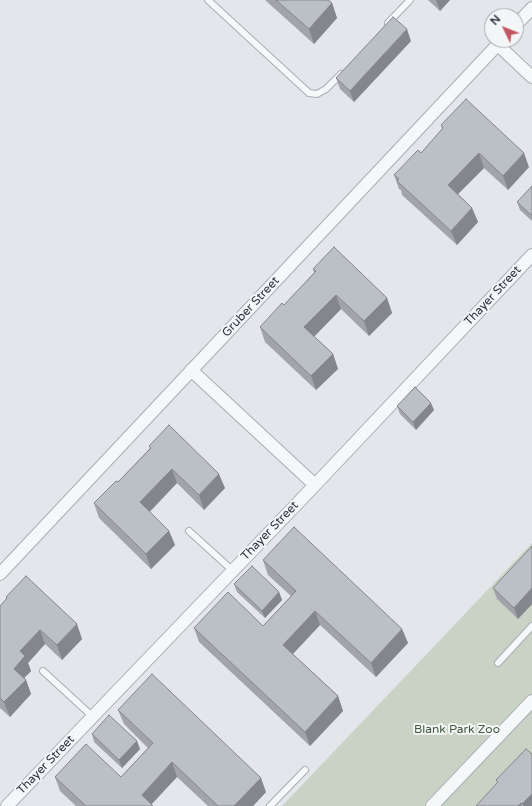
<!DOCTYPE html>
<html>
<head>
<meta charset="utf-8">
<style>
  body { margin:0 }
  #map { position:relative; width:532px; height:806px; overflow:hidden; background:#e3e6ea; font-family:"Varela Round",sans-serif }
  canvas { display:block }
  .north { position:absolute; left:484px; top:8px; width:40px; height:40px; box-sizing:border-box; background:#f3f5f7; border:1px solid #a4a7ae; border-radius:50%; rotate:313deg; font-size:11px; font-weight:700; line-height:16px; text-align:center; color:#2d3340 }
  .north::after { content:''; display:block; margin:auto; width:14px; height:18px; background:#c15763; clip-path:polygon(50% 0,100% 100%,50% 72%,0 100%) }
</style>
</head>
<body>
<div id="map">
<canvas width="532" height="806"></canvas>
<div class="north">N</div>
</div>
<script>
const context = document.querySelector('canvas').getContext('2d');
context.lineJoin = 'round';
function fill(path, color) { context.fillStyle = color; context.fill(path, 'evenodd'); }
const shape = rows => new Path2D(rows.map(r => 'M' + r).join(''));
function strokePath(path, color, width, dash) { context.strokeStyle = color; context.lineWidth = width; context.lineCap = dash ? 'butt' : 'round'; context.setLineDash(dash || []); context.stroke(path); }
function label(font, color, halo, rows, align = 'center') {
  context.font = font + ' "Varela Round",sans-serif'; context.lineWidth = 4; context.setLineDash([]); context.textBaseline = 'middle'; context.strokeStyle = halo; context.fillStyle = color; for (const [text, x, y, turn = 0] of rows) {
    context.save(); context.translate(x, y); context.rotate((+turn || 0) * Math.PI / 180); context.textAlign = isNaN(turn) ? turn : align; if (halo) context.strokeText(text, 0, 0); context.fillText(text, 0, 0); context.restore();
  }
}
fill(shape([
  [532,543,532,806,282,806,423,658]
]), '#c8d3c5');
const service = shape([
  [208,0,309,93,317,94,326,89,341,74],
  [388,23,410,0],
  [189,531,232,570],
  [498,663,532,626],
  [43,671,92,716],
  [270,806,305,770]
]);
const minor = shape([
  [516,25,532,8],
  [498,45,532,77],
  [191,370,315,485],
  [0,574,502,40],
  [7,806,315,485,532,255],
  [432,806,532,701]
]);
strokePath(service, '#a9adb4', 8);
strokePath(minor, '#a9adb4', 14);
strokePath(service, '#f6f7f9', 6);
strokePath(minor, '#f6f7f9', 12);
fill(shape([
  [265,0,328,0,332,3,337,18,314,44],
  [428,0,450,0,440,11],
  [411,41,354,102,340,89,336,78],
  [441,125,529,167,508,190,484,168,458,194,472,208,478,222,457,245,402,195,401,190,399,189,394,175,421,153,442,129],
  [532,186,532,221,520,210,517,202],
  [313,269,387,298,392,313,369,336,341,309,314,336,333,354,338,369,316,390,265,342,260,327,284,305,314,273],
  [397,406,434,410,416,430,400,414],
  [149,446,225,488,204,510,177,483,150,512,169,531,175,545,151,569,99,518,94,503,118,482,150,448],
  [532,546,532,604,518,619,497,599,493,588],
  [263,560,402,629,408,643,376,677,320,625,293,654,338,696,343,711,310,746,199,642,194,628,263,626,291,596,268,575],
  [234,584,279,592,282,600,265,618,237,592],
  [6,597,82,639,62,660,45,644,28,663,31,671,24,678,26,680,31,694,10,717,0,708,0,606,7,599],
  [118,710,266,792,253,806,208,806,177,777,151,804,153,806,76,806,60,791,55,777,121,777,148,748,124,724],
  [92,734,140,749,122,768,94,742]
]), '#a1a4aa');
fill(shape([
  [436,0,450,0,440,11],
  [332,3,337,18,314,44,309,29],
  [407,29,411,41,354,102,350,91],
  [479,153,484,168,453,199,448,185],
  [524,153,529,167,508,190,503,176],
  [472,208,478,222,457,245,451,231],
  [336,295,341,309,310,341,304,327],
  [387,298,392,313,369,336,364,321],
  [333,354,338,369,316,390,311,376],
  [431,403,434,410,416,430,413,422],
  [172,469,177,483,145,516,140,502],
  [219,474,225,488,204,510,199,495],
  [169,531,175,545,151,569,146,554],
  [532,588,532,604,518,619,514,608],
  [279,592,282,600,265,618,262,611],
  [315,611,320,625,288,659,283,645],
  [77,624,82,639,62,660,57,645],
  [402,629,408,643,376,677,371,663],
  [40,630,45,644,28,663,31,671,19,683,14,669,20,651],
  [26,680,31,694,10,717,4,702],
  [338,696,343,711,310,746,305,732],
  [137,741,140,749,122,768,119,760],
  [172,762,177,777,150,806,142,795],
  [261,778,266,792,253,806,234,806],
  [532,794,532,806,523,806,522,804],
  [521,803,522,806,518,806]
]), '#83868b');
const building = shape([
  [276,0,328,0,332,3,309,29,276,0],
  [393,17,407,29,350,91,336,78,393,17],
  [466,99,524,153,503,176,479,153,448,185,472,208,451,231,397,181,399,179,394,175,418,150,421,153,443,128,441,125,466,99],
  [532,186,532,214,531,215,517,202,532,186],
  [334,247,387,298,364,321,336,295,304,327,333,354,311,376,260,327,282,303,284,305,316,271,313,269,334,247],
  [415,387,431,403,413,422,397,406,415,387],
  [169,425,219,474,199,495,172,469,140,502,169,531,146,554,94,503,116,481,118,482,151,448,149,446,169,425],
  [294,527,402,629,371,663,315,611,283,645,338,696,305,732,194,628,228,592,263,626,296,591,263,560,294,527],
  [532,546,532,588,514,608,493,588,532,546],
  [252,566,279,592,262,611,234,584,252,566],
  [26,576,77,624,57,645,40,630,20,651,25,656,14,669,26,680,4,702,0,698,0,606,7,598,6,597,26,576],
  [152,674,261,778,234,806,218,806,172,762,142,795,153,806,86,806,55,777,86,744,121,777,153,743,118,710,152,674],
  [109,715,137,741,119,760,92,734,109,715],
  [526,749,532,754,532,794,522,804,521,803,518,806,476,806,498,782,496,780,526,749]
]);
fill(building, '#bbbfc6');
strokePath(building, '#83868b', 1);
label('12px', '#2d3340', '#f3f5f7', [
  ["Thayer Street",493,296,-47],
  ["Gruber Street",251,307,-47],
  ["Thayer Street",270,531,-46],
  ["Thayer Street",46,765,-46]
]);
label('12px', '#405b3c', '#f3f5f7', [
  ["Blank Park Zoo",457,730]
]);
</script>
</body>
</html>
